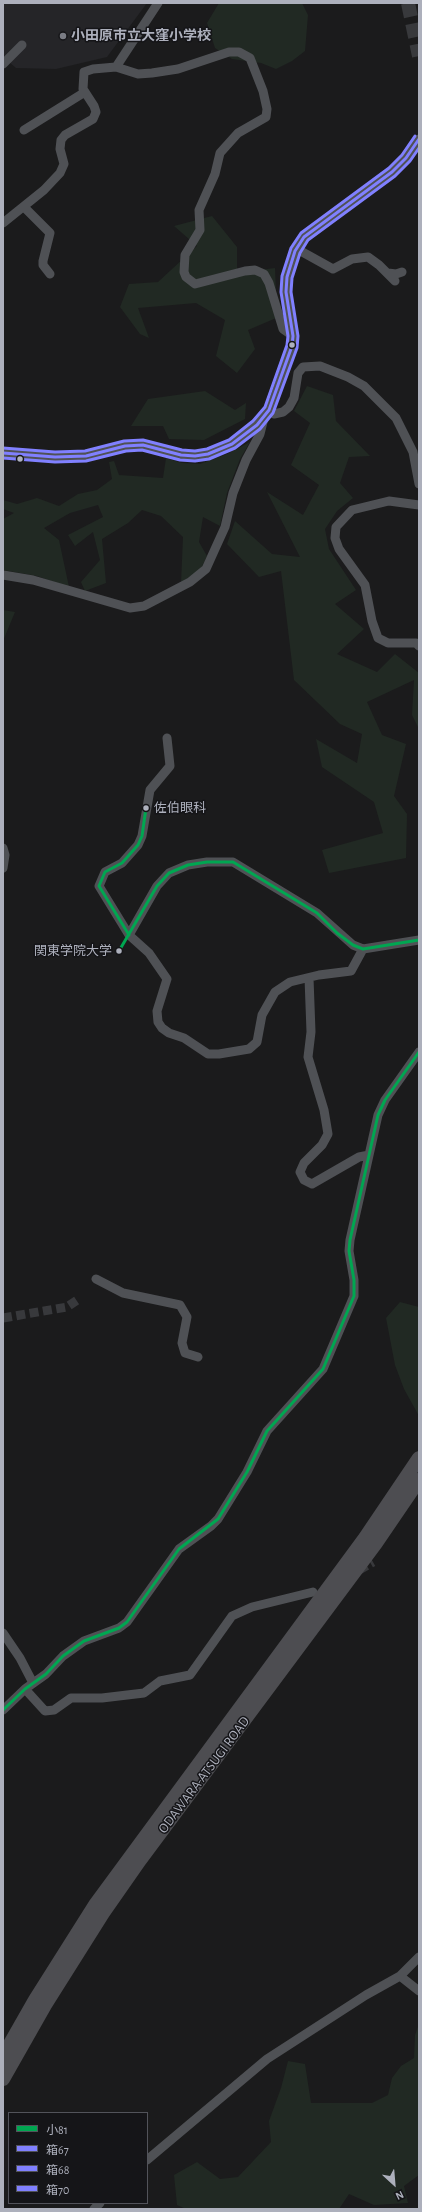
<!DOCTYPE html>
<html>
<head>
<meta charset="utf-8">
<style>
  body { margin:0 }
  #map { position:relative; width:422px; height:2212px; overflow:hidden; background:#1b1b1c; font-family:"Alegreya Sans","Noto Sans JP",sans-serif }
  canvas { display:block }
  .frame { position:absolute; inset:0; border:4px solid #adb0bc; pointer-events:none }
  .legend { position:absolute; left:8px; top:2112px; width:140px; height:92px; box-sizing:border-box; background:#151518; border:1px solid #52535a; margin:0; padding:5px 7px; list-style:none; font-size:12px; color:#adb0bc }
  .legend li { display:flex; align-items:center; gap:8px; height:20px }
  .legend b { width:20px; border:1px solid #52535a }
  .north { position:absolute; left:374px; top:2164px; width:40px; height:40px; -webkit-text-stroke:3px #151518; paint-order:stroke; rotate:154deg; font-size:11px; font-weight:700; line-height:16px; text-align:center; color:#adb0bc }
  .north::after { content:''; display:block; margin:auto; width:14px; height:18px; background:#adb0bc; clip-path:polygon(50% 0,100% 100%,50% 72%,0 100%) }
</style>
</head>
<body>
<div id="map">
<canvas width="422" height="2212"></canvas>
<div class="frame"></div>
<ul class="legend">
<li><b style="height:5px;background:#00a651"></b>小81</li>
<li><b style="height:5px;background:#8080ff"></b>箱67</li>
<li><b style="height:5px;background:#8080ff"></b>箱68</li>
<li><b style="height:5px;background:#8080ff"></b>箱70</li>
</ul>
<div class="north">N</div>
</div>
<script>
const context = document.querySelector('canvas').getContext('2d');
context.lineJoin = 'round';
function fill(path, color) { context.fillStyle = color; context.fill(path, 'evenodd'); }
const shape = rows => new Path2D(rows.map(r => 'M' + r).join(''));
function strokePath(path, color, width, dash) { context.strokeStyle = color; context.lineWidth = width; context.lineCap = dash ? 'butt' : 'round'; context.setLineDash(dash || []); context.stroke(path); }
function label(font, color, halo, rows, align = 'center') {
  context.font = font + ' "Alegreya Sans","Noto Sans JP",sans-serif'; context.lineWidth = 3; context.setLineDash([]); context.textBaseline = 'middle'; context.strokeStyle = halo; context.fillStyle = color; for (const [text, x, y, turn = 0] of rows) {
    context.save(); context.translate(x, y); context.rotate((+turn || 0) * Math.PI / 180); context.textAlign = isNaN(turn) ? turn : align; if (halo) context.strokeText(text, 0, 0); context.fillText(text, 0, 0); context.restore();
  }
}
fill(shape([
  [3,3,147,3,107,57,56,69,16,68,3,57]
]), '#252528');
fill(shape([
  [219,3,302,3,308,15,305,51,292,61,276,69,261,63,232,59,215,48,207,23],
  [212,216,237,247,237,273,275,268,276,292,281,316,248,330,255,349,237,373,216,356,225,320,196,303,138,308,149,338,140,334,120,307,129,284,158,282,197,246,174,226],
  [307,386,333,395,336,421,370,456,349,457,340,483,353,498,337,511,325,529,329,549,356,590,335,604,364,629,337,654,377,672,395,654,419,673,418,727,412,715,414,680,367,702,382,735,406,744,394,796,407,814,406,858,329,873,322,850,383,833,374,802,322,767,316,739,357,763,362,734,340,724,294,680,281,571,259,577,227,544,235,521,272,554,300,557,267,492,303,515,319,485,291,465,310,423,294,411],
  [205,391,235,410,246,403,245,419,204,440,169,439,163,426,131,426,148,399],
  [250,442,240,459,227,493,220,526,203,517,199,542,207,556,201,569,181,583,183,537,161,516,142,510,128,523,102,539,106,583,85,591,81,582,100,560,93,532,75,546,68,535,103,517,98,505,70,513,44,528,59,540,69,587,37,576,3,570,3,519,14,513,3,509,3,500,17,504,37,498,59,506,78,494,97,490,112,479,109,462,114,461,119,475,163,478,166,458,182,463,200,464,227,454],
  [3,610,15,612,3,641],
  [400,1302,419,1307,419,1416,404,1389,395,1365,386,1318],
  [419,2024,419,2175,404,2186,408,2203,374,2205,349,2194,339,2209,186,2209,177,2205,174,2175,197,2162,220,2179,238,2177,271,2142,269,2121,281,2088,288,2061,305,2064,311,2103,372,2103,388,2095,392,2078,401,2066,414,2058,415,2035]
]), '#212923');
strokePath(shape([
  [3,1318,67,1307,79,1299],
  [359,1570,373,1562]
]), '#38393c', 9, [9, 4.5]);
strokePath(shape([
  [408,3,419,56]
]), '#38393c', 14, [14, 7]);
strokePath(shape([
  [3,64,22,45],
  [116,67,138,74,152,73,178,69,229,52,239,52,250,58,263,91,267,109,266,117,238,133,220,153,215,174,199,210,200,230,185,255,184,272,186,277,195,284,245,271,255,270,264,274,269,283,283,329,293,336],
  [24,130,85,92],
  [24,207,50,233,43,261,43,265,50,274],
  [3,223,44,190,60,173,64,164,60,149,61,140,65,135,93,119,96,112,94,106,83,89,84,72,93,69,116,67,158,3],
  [297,249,333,269,352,259,368,257,379,265,395,281],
  [388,273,396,274,402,272],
  [269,410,274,414,283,412,289,407,294,398,298,373,303,367,320,366,348,377,364,386,396,418,413,452,419,484],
  [3,453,55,457,86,456,125,446,143,445,181,455,195,456,208,454,232,444,257,425,269,410,275,397,292,346,293,336,286,292,287,277,295,251,304,237,392,172,406,158,419,139],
  [419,505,389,501,352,510,336,527,335,538,339,549,365,585,372,621,378,638,388,643,416,643,419,646],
  [3,575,33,580,130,608,144,606,190,582,206,569,215,549,225,527,233,493,246,460,260,434,264,418],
  [167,738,170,766,150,790,142,836,138,845,122,863,105,872,99,886,129,935,149,953,167,979,157,1011,158,1022,162,1028,169,1033,184,1038,208,1054,219,1054,249,1049,257,1042,262,1015,275,992,290,982,319,975,351,971,363,949],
  [3,848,5,855,3,868],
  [129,935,157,886,169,873,188,865,207,862,233,862,317,913,353,945,363,949,419,940],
  [309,978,311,1032,308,1057,324,1110,328,1134,322,1145,304,1163,300,1172,304,1180,312,1184,359,1157,369,1155],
  [96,1279,123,1293,180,1305,187,1317,182,1343,185,1353,198,1357],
  [3,1633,20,1658,33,1683],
  [25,1689,45,1711,54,1710,71,1698,102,1698,144,1693,160,1681,190,1675,232,1616,252,1607,313,1592],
  [3,1710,25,1689,46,1674,63,1656,84,1641,119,1628,127,1622,179,1549,211,1526,218,1519,247,1472,267,1431,323,1369,354,1296,354,1280,349,1251,350,1240,378,1115,385,1100,419,1052],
  [400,1976,419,1991],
  [147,2160,267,2059,366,1995,400,1976,419,1957],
  [94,2209,100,2203]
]), '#4f5155', 9);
strokePath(shape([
  [3,2056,35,2000,95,1905,365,1538,419,1458],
  [3,2079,45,2005,103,1913,140,1860,376,1543,419,1480]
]), '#4d4d51', 14);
strokePath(shape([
  [129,935,99,886,105,872,122,863,138,845,142,836,146,808],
  [119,951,157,886,169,873,188,865,207,862,233,862,317,913,337,933,353,945,363,949,419,940],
  [3,1710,25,1689,46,1674,63,1656,84,1641,119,1628,127,1622,179,1549,218,1519,247,1472,267,1431,323,1369,354,1296,354,1280,349,1251,350,1240,378,1115,385,1100,419,1052]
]), '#00a651', 3);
strokePath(shape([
  [3,453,55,457,86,456,125,446,143,445,181,455,195,456,208,454,232,444,257,425,269,410,292,346,293,336,286,292,287,277,295,251,304,237,392,172,406,158,419,139]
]), '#8080ff', 3);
strokePath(shape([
  [3,458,55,462,86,461,126,451,142,450,180,460,195,461,209,459,235,448,260,429,273,413,297,348,298,336,291,292,292,278,300,253,308,240,395,176,410,161,419,148]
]), '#8080ff', 3);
strokePath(shape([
  [3,448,55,452,85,451,124,441,143,440,182,450,195,451,207,449,229,440,253,421,265,407,287,345,288,336,281,292,282,276,291,248,301,233,389,168,402,155,415,136]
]), '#8080ff', 3);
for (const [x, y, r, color] of [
  [63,36,4,"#7a7c84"],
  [292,345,3.5,"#adb0bc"],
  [20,459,3.5,"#adb0bc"],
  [146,808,3.5,"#adb0bc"],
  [119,951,3.5,"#adb0bc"]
]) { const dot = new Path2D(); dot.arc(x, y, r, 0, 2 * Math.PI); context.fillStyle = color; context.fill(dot); strokePath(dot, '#151518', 1.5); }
label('13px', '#adb0bc', '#151518', [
  ["佐伯眼科",154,808],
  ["関東学院大学",112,951,"right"]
], 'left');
label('bold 14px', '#adb0bc', '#151518', [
  ["小田原市立大窪小学校",71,36]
], 'left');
label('14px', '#adb0bc', '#151518', [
  ["ODAWARA-ATSUGI ROAD",204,1775,-53]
]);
</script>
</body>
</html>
